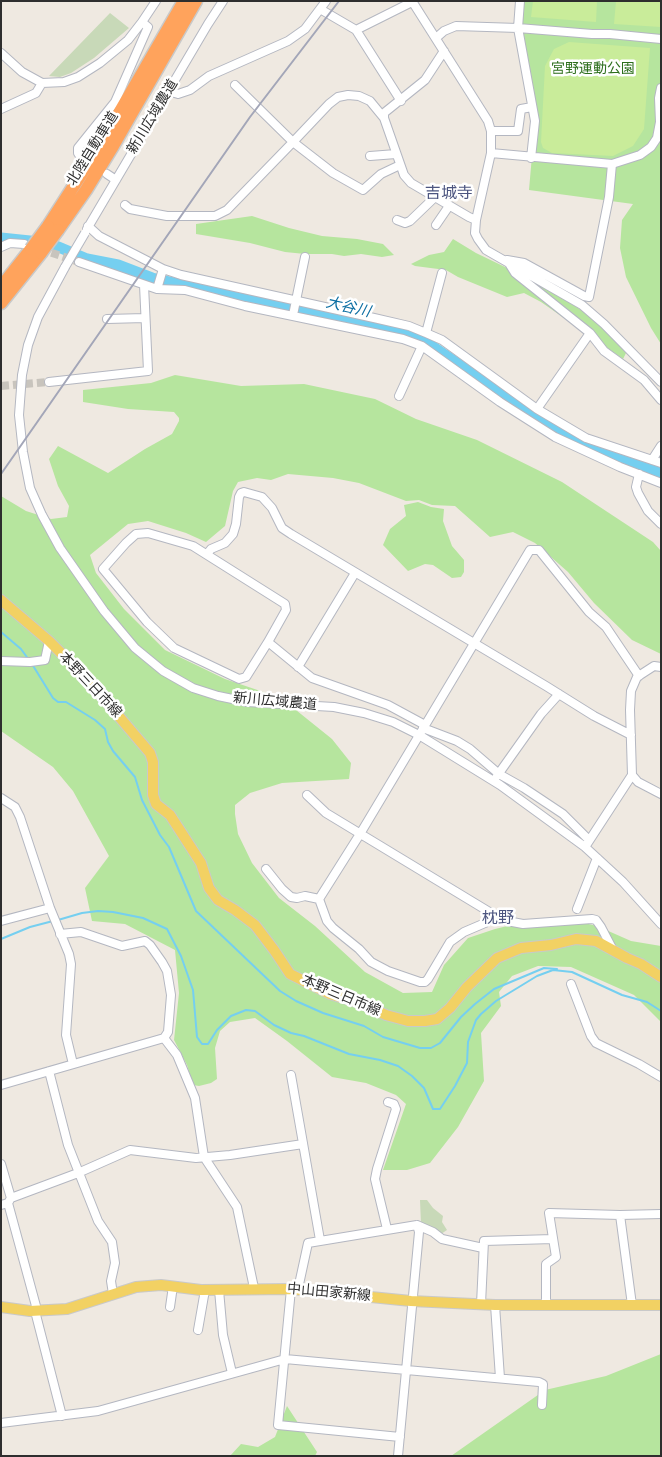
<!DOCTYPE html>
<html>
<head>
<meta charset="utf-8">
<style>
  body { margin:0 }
  #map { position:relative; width:662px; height:1457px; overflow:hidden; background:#efe9e1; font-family:Roboto,sans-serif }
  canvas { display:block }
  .frame { position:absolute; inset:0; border:2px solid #2e2e2e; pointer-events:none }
</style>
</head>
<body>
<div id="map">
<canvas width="662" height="1457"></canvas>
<div class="frame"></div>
</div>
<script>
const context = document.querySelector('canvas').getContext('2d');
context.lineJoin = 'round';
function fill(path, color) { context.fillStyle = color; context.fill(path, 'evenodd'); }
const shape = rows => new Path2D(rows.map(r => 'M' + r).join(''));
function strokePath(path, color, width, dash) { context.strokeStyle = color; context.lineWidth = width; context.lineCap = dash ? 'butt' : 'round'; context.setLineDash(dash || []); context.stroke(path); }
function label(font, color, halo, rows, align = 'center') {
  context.font = font + ' Roboto,"Noto Sans JP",sans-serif'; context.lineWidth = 5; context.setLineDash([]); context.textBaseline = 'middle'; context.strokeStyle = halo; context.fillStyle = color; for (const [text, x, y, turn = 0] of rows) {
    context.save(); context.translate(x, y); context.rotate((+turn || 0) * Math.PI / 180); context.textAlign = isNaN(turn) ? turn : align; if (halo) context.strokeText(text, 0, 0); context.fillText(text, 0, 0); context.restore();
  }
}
fill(shape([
  [520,1,661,1,661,344,651,328,626,277,620,248,622,220,633,204,529,190,535,121,518,28],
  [252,216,289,228,322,236,357,239,383,244,394,255,382,257,361,254,344,256,332,254,305,254,285,252,250,243,196,234,196,224],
  [453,239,476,253,532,280,578,308,599,322,626,353,623,359,541,302,524,293,507,297,458,277,446,270,415,266,411,264,429,255,444,252],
  [175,375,241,386,304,384,375,399,416,419,477,440,562,482,653,542,661,551,661,654,632,640,594,603,568,572,535,543,513,532,490,537,455,506,432,505,419,500,406,501,359,483,333,478,288,474,271,480,257,478,238,482,233,491,225,526,206,542,186,533,148,521,128,524,90,555,96,573,124,609,165,650,225,679,281,698,332,739,351,763,349,779,282,783,250,793,235,805,235,814,238,834,252,863,279,898,315,926,365,972,403,993,432,992,444,965,468,938,495,929,524,922,572,920,597,926,631,941,661,946,661,1022,634,995,571,967,538,966,512,976,499,992,501,1006,481,1033,484,1081,458,1127,430,1163,407,1170,383,1170,406,1104,396,1095,366,1083,332,1077,287,1041,255,1018,230,1022,220,1031,215,1048,217,1079,211,1083,199,1086,193,1085,187,1065,174,1040,179,993,175,950,125,924,92,921,85,888,109,856,73,791,53,767,1,731,1,496,26,511,51,519,67,517,69,506,58,486,49,459,58,446,108,473,145,449,172,434,179,421,179,418,174,412,128,409,83,402,83,390,151,383],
  [418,502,431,507,444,509,443,521,452,546,464,560,464,572,461,577,452,578,433,565,425,564,408,571,383,545,390,529,406,516,404,505],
  [661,1354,661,1456,451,1456,545,1390,606,1376],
  [287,1406,317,1452,315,1456,230,1456,241,1444,258,1447,275,1437]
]), '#b6e59e');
fill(shape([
  [110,13,129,28,94,58,71,73,60,77,49,76],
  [420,1200,427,1200,433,1208,443,1216,442,1222,447,1230,441,1234,421,1224]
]), '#c8d9b8');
fill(shape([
  [533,1,597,1,596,22,531,17],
  [616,1,661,1,661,27,614,24],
  [569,42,650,48,644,129,633,146,613,156,552,153,543,148,541,142,545,66,554,49]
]), '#c9ec9a');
strokePath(shape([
  [1,632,21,649,29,660],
  [32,664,53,698,58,702,66,702,95,720,105,729,108,742,113,751,135,777,142,800,160,835,169,847,196,911,280,991,296,1001,323,1013,364,1026,383,1037,420,1048,431,1048,440,1043,461,1017,475,1004,494,989,544,968,557,969],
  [58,920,82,913,98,911,113,912,143,918,167,929,181,956,193,990,197,1037,202,1044,208,1044,217,1030,231,1016,246,1010,255,1011,274,1025,291,1033,304,1036,349,1054,380,1060,398,1066,412,1076,424,1088,433,1109,440,1109,455,1086,467,1063,468,1042,476,1020,481,1014,496,1001,537,976,553,970,572,972,622,995,647,1002,661,1011],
  [1,939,30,927,53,921]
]), '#75cff0', 2);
strokePath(shape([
  [1,238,49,243,87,259,118,265,152,278,398,333,426,342,558,432,595,450,661,473]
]), '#75cff0', 11);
strokePath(shape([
  [40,249,79,262],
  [1,386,49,382]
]), '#c8c4bd', 8, [8, 4]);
const minor = shape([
  [326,1,320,9,356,30,412,2],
  [412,1,488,121,491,131,491,153,476,220,475,233,478,239,486,250,582,305,604,324,661,382],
  [520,1,518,28,535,121,531,158],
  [356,30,401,101],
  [436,38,444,31,456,26,518,28,592,34,610,34,661,39],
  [444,51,425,80,384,113,384,118,404,175,411,183,469,217,476,220],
  [1,53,22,72,42,83,64,82,78,77,100,63,128,40,142,22,156,1],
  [168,91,178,94,190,90,209,76,288,41,305,29,320,9],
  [1,109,36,93,42,83],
  [384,118,370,101,359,96,348,95,338,97,329,104,293,142,333,173,363,190,381,174,400,165],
  [491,131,518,131,521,109,532,107],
  [491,153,612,164,640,155,651,147,657,138,660,122,659,98,661,88],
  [80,156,78,153,78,148,115,102,148,27,142,22],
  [370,156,396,154],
  [107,174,116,180],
  [125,205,130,209,167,216,215,216,227,210,293,142,235,85],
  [397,220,405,223,410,221,435,197],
  [436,225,449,206],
  [88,226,99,236,163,269,181,275,374,318,409,326,426,333,442,340,537,409,586,438,661,463],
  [87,229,208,24,223,1],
  [1,247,10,243,24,244],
  [507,260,524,263,584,296,589,297,609,197,612,164],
  [79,262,157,289,185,290,245,306,403,339,422,346,500,402,555,437,620,467,661,483],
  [510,265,515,273,590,333,604,351,644,380,661,400],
  [65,267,38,317,28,345,22,375,19,415,23,452,30,488,42,515,60,548,104,611,135,648,163,671,193,688,218,696,247,702,334,707,364,713,393,722,419,735,500,785,585,847,623,882,661,924],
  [157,289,163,269],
  [293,315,305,257],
  [107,319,145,318],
  [426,333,442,273],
  [49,382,148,371,144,285],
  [399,396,422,346],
  [537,409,590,333],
  [652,460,661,446],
  [639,474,636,487,638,493,648,511,661,524],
  [207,554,211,549,225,543,233,534,236,524,239,497,241,493,244,492,262,497,272,508,282,528,291,534,546,686,594,716,631,735],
  [268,642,286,610,285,604,193,546,148,533,136,534,126,543,103,569,147,622,174,648,239,679,246,677,268,642,312,678,388,705,425,725],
  [1,661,30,662,45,660,49,641],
  [298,667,355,573],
  [661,667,654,666,637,677,631,691,630,710,632,775,638,782,661,794],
  [423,728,457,741,470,749,499,774,524,788,563,814,589,840],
  [497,776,541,714,559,694],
  [307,795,326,813,496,916,507,921,523,924,592,919,596,920,601,927,612,948],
  [1,798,15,807,20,817,50,908,69,954,71,964,66,1035,73,1064],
  [587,844,632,775],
  [266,869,282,889,291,897,297,898,305,896,319,899],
  [577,909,597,858],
  [496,916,485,923,464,932,450,942,428,979,425,982,420,982,388,971,371,962,359,949,333,928,327,921,319,899,360,834,530,550,539,550,589,612,606,627,639,676],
  [1,921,50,908],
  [571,984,591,1036,596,1043,639,1064,661,1077],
  [164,1038,177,1055,195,1098,204,1157,237,1207,254,1288],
  [49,1071,68,1145,98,1221,112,1242,115,1263,111,1281,113,1294],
  [291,1075,320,1240],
  [1,1085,164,1038,168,1032,171,995,167,971,162,962,150,945,145,941,122,946,81,932,60,934],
  [1,1164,11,1198],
  [8,1203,36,1306,35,1311,62,1416],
  [1,1205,8,1203,11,1198,78,1173,130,1150,196,1158,230,1155,303,1144],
  [620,1215,632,1305],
  [417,1225,433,1232,442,1239,483,1248],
  [387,1229,375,1179,377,1169,396,1109,394,1104,388,1102],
  [291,1289,278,1425,400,1437],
  [298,1289,308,1243,417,1225,419,1232,398,1456],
  [219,1290,223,1335,232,1373],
  [481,1304,484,1241,553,1239],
  [495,1305,500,1378],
  [546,1306,546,1264,556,1257,549,1213,620,1215,661,1214],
  [170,1307,173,1286],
  [198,1330,205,1290],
  [1,1423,98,1411,285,1359,539,1382,543,1384,542,1405]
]);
const major = shape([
  [1,600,49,641,87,679,150,753,153,762,153,795,156,804,170,815,201,863,209,888,218,900,235,910,255,925,274,950,290,974,330,994,360,1003,386,1015,408,1021,425,1021,437,1019,450,1008,467,987,497,958,521,948,551,945,576,939,596,941,627,958,641,964,661,977],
  [1,1307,30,1311,67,1309,136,1287,161,1285,201,1290,291,1289,411,1301,495,1305,661,1305]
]);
const highway = shape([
  [48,226,104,139,184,1],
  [58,230,86,190,113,146,196,1],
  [1,287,31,249],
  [1,303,41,253]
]);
strokePath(minor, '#b4b7c1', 10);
strokePath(major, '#c9c9c9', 12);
strokePath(highway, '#c9c9c9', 15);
strokePath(minor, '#fff', 8);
strokePath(major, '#f2d163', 10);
strokePath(highway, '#ffa35c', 12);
strokePath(shape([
  [1,474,250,117,339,1]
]), '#a3a6b8', 2);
const minorBridge = shape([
  [65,267,85,233]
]);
const highwayBridge = shape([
  [31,249,48,226],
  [41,253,58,230]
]);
strokePath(minorBridge, '#b4b7c1', 10, []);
strokePath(highwayBridge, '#c9c9c9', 15, []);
strokePath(minorBridge, '#fff', 8);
strokePath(highwayBridge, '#ffa35c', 12);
label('14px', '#2c6e1b', '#fff', [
  ["宮野運動公園",593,69]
]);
label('14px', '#2e2e2e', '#fff', [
  ["新川広域農道",153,117,-59],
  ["北陸自動車道",93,149,-58],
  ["本野三日市線",90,685,47],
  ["新川広域農道",275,702,5],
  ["本野三日市線",341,996,23],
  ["中山田家新線",329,1293,5]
]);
label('italic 15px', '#0d6fa3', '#fff', [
  ["大谷川",348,308,13]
]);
label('16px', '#4d5680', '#fff', [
  ["吉城寺",449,194],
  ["枕野",498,919]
]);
</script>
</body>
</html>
